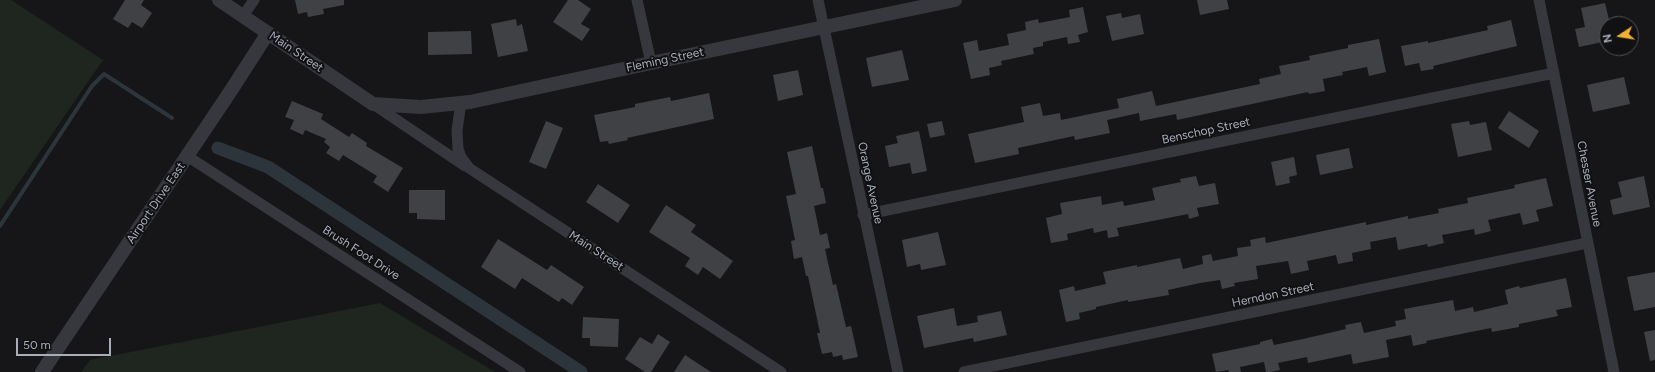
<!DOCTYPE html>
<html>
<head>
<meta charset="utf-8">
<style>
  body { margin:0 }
  #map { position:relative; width:1655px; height:372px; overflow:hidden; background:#161618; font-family:Figtree,sans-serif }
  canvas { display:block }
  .north { position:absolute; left:1599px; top:16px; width:40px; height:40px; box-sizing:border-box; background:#111113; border:1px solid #4d4f55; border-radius:50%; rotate:258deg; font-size:11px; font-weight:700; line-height:16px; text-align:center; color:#a8adb8 }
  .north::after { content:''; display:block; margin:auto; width:14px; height:18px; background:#f2b134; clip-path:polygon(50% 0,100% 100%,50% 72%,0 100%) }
  .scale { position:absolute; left:16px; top:338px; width:95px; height:18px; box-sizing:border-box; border:2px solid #a8adb8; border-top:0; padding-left:5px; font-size:12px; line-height:14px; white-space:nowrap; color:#a8adb8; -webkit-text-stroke:3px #111113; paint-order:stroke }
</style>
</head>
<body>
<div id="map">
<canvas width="1655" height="372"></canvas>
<div class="north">N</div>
<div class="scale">50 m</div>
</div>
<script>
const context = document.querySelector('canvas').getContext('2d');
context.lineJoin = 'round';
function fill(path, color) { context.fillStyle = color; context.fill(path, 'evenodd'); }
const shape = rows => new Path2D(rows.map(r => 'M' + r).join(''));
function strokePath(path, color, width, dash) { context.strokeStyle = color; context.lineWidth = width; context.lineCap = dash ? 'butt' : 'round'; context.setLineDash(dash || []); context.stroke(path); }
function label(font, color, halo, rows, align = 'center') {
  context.font = font + ' Figtree,sans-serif'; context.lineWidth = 4; context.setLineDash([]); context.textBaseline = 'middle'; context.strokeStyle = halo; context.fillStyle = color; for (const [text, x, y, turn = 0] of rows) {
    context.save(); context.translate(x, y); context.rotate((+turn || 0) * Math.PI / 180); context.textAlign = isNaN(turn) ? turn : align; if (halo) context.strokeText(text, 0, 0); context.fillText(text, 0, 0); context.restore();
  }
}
fill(shape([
  [0,0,11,0,103,60,0,210],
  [380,303,495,372,81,372,90,360]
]), '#1e261f');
strokePath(shape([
  [0,226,92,86,104,74,172,118]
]), '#2c353c', 4);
strokePath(shape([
  [218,148,268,167,581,372]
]), '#2c353c', 13);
fill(shape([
  [125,0,144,0,141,5,152,13,142,28,132,22,128,28,113,19],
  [295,0,344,0,344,5,323,9,324,14,308,17,307,12,298,14],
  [568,0,578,0,591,9,581,24,590,29,582,41,553,22],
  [1197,0,1227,0,1229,9,1200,15],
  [1605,3,1610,24,1607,24,1607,41,1579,47,1575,29,1585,27,1581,8],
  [1083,7,1088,32,1078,35,1080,42,1068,44,1067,37,1043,42,1043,46,1033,48,1034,54,1001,61,1002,65,989,68,990,75,971,79,963,43,977,40,979,51,1009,45,1007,34,1026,30,1025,22,1038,19,1039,23,1070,17,1069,10],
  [1121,13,1122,18,1140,14,1144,34,1112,41,1106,16],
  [516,19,517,26,522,24,528,51,498,57,491,24],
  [1511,20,1517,46,1433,66,1434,69,1421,71,1419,63,1405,66,1401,46,1428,41,1428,43,1488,30,1487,26],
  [471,31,472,54,428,55,428,32],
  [1379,39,1386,72,1369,76,1367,67,1342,72,1343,75,1323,79,1325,91,1309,94,1308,92,1177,120,1176,114,1140,121,1139,113,1107,120,1110,133,1075,140,1074,136,1018,148,1019,154,975,163,968,134,1024,122,1021,107,1040,103,1043,116,1060,113,1061,120,1119,108,1117,99,1152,91,1156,106,1260,84,1259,79,1281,74,1279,66,1310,60,1309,56,1348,48,1348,45],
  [902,50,909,80,872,87,866,58],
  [798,70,803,95,778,101,773,75],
  [1624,77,1630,104,1593,112,1587,85],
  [709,93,714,119,627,138,628,140,609,144,608,141,600,142,594,115,635,107,635,104,670,97,671,101],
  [292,101,323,114,321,119,349,137,352,133,367,143,366,146,403,168,388,192,373,182,377,176,343,155,339,161,326,153,330,147,324,142,326,139,305,130,303,135,290,129,294,120,285,117],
  [1509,111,1539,131,1529,148,1498,128],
  [546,121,563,128,546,169,529,162],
  [942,121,945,135,930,138,927,124],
  [1469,121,1470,125,1486,122,1492,150,1458,157,1451,124],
  [919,131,927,171,912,174,910,163,889,167,885,146,898,143,896,136],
  [812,146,821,188,823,188,826,203,814,206,820,235,827,233,830,248,825,249,833,285,836,284,846,327,851,326,858,357,843,360,842,355,833,357,832,352,822,354,817,333,820,333,808,276,806,276,802,257,794,259,791,241,795,240,786,196,796,194,787,152],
  [1349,148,1353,168,1320,175,1316,155],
  [1294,157,1297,175,1289,177,1290,183,1276,186,1271,162],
  [1196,176,1199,186,1215,183,1219,204,1197,208,1199,216,1189,219,1188,214,1117,228,1119,236,1108,238,1107,230,1094,233,1093,228,1067,234,1068,240,1051,243,1046,218,1062,214,1060,203,1101,196,1102,205,1123,201,1124,206,1155,200,1152,188,1181,182,1180,179],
  [1644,176,1650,207,1613,215,1610,200,1622,197,1618,182],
  [1546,178,1553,206,1536,210,1539,221,1523,225,1520,213,1488,220,1491,231,1475,235,1474,229,1442,235,1444,243,1428,247,1427,244,1398,250,1396,237,1370,242,1371,249,1352,253,1353,261,1338,264,1336,255,1307,261,1309,270,1291,274,1288,261,1256,266,1258,279,1234,283,1235,286,1222,289,1220,280,1200,283,1168,290,1169,295,1128,302,1128,300,1096,307,1096,309,1079,313,1080,319,1066,322,1059,290,1074,286,1075,291,1106,284,1103,272,1137,265,1137,267,1180,258,1183,269,1203,264,1202,256,1211,254,1213,261,1238,256,1237,248,1251,246,1250,240,1265,237,1266,243,1366,222,1366,225,1408,216,1408,219,1439,213,1438,209,1468,203,1467,198,1515,188,1514,185],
  [598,184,630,205,618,223,586,202],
  [409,190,445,190,445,220,417,219,417,213,409,213],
  [666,205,696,225,691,232,733,261,720,279,703,267,698,275,685,266,690,258,649,232],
  [938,232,946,265,921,270,920,264,907,267,902,240],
  [498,239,547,270,551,265,584,287,572,305,562,298,559,302,522,278,515,289,481,267],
  [1655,272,1655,307,1634,311,1627,277],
  [1566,278,1572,307,1556,310,1558,316,1519,324,1519,327,1492,332,1491,328,1426,341,1427,343,1413,346,1411,335,1386,340,1389,357,1353,364,1351,354,1308,363,1307,357,1278,363,1280,370,1270,372,1266,372,1264,362,1240,367,1241,372,1229,372,1228,370,1216,372,1212,354,1260,344,1260,342,1272,339,1274,345,1303,339,1346,329,1345,325,1361,322,1364,333,1396,326,1395,321,1406,319,1404,309,1453,300,1455,311,1473,307,1474,312,1508,304,1505,290,1519,286,1520,288],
  [954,308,957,326,978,322,977,316,1001,311,1007,335,974,342,973,338,924,348,917,316],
  [583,317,619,319,618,347,590,346,590,338,582,338],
  [1655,330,1655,360,1650,361,1644,332],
  [658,334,670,342,651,372,645,372,625,359,640,337,652,344],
  [685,355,711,372,674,372]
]), '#404145');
strokePath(shape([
  [637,0,651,63],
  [818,0,898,372],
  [1539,0,1614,372],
  [243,16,254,0],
  [461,103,457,130,458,149,461,157,469,168,781,372],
  [373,104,465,166],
  [187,156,520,372],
  [863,215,1554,73],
  [964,372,1587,243]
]), '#37383d', 11);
strokePath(shape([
  [219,0,373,104,421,107,470,102,651,63,955,0],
  [42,372,230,92,268,33]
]), '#37383d', 14);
label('12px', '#a8adb8', '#111113', [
  ["Main Street",296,52,34],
  ["Fleming Street",665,60,-12],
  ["Benschop Street",1206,131,-12],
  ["Orange Avenue",870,183,78],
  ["Chesser Avenue",1589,184,79],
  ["Airport Drive East",156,203,-56],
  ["Main Street",596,251,33],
  ["Brush Foot Drive",361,253,33],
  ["Herndon Street",1273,295,-12]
]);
</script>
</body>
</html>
